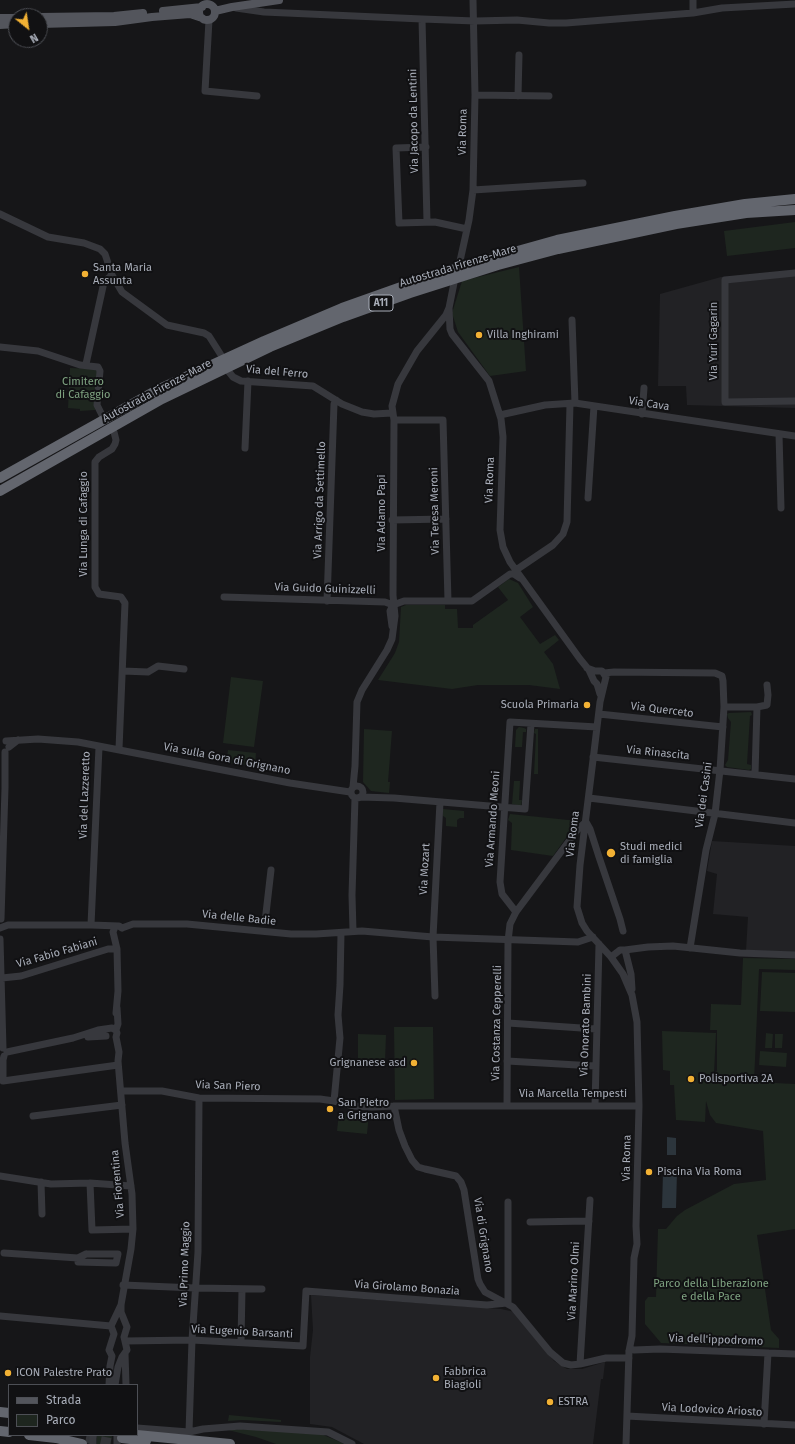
<!DOCTYPE html>
<html>
<head>
<meta charset="utf-8">
<style>
  body { margin:0 }
  #map { position:relative; width:795px; height:1444px; overflow:hidden; background:#161618; font-family:"Fira Sans",sans-serif }
  canvas { display:block }
  .legend { position:absolute; left:8px; top:1384px; width:130px; height:52px; box-sizing:border-box; background:#111113; border:1px solid #4d4f55; margin:0; padding:5px 7px; list-style:none; font-size:12px; color:#a8adb8 }
  .legend li { display:flex; align-items:center; gap:8px; height:20px }
  .legend b { width:20px; border:1px solid #4d4f55 }
  .north { position:absolute; left:8px; top:8px; width:40px; height:40px; box-sizing:border-box; background:#111113; border:1px solid #4d4f55; border-radius:50%; rotate:150deg; font-size:11px; font-weight:700; line-height:16px; text-align:center; color:#a8adb8 }
  .north::after { content:''; display:block; margin:auto; width:14px; height:18px; background:#f2b134; clip-path:polygon(50% 0,100% 100%,50% 72%,0 100%) }
</style>
</head>
<body>
<div id="map">
<canvas width="795" height="1444"></canvas>
<ul class="legend">
<li><b style="height:5px;background:#53555c"></b>Strada</li>
<li><b style="height:11px;background:#1e261f"></b>Parco</li>
</ul>
<div class="north">N</div>
</div>
<script>
const context = document.querySelector('canvas').getContext('2d');
context.lineJoin = 'round';
function fill(path, color) { context.fillStyle = color; context.fill(path, 'evenodd'); }
const shape = rows => new Path2D(rows.map(r => 'M' + r).join(''));
function strokePath(path, color, width, dash) { context.strokeStyle = color; context.lineWidth = width; context.lineCap = dash ? 'butt' : 'round'; context.setLineDash(dash || []); context.stroke(path); }
function label(font, color, halo, rows, align = 'center') {
  context.font = font + ' "Fira Sans",sans-serif'; context.lineWidth = 4; context.setLineDash([]); context.textBaseline = 'middle'; context.strokeStyle = halo; context.fillStyle = color; for (const [text, x, y, turn = 0] of rows) {
    context.save(); context.translate(x, y); context.rotate((+turn || 0) * Math.PI / 180); context.textAlign = isNaN(turn) ? turn : align; if (halo) context.strokeText(text, 0, 0); context.fillText(text, 0, 0); context.restore();
  }
}
fill(shape([
  [795,271,795,408,687,405,686,386,658,386,660,294,721,277],
  [712,841,795,846,795,953,746,951,748,917,713,914,717,874,707,871],
  [311,1295,501,1309,515,1312,554,1361,567,1369,582,1369,605,1362,603,1379,601,1379,593,1444,364,1444,332,1427,310,1424,310,1357,313,1330]
]), '#222225');
fill(shape([
  [795,222,795,248,727,256,724,231],
  [519,267,526,371,490,376,458,332,452,313,462,281],
  [70,368,97,369,95,410,80,411,80,409,68,408],
  [509,579,518,583,533,607,520,617,540,644,555,635,559,640,544,652,553,664,560,689,529,685,478,685,452,689,378,680,395,653,399,642,401,607,406,605,445,605,445,609,457,609,458,628,473,628,473,625,508,600,498,587],
  [231,677,263,681,254,747,223,743],
  [751,712,752,715,750,716,747,764,751,765,751,769,749,770,727,767,725,765,728,760,731,722,728,718,727,714,729,713],
  [519,727,524,728,526,729,526,732,523,732,522,747,515,747,516,730],
  [364,729,392,731,388,782,390,782,389,793,371,791,363,782],
  [535,729,538,729,538,774,534,774,536,734,534,733],
  [228,750,256,753,255,766,226,763],
  [514,781,520,781,519,800,522,800,521,806,512,804],
  [443,809,464,811,464,818,460,818,457,820,457,827,446,826,446,818,443,816],
  [510,814,578,821,553,856,511,850,512,823,508,820],
  [743,958,795,959,795,970,759,969,754,1082,795,1084,795,1229,757,1235,771,1330,779,1339,779,1348,661,1343,645,1324,645,1301,648,1297,656,1297,658,1229,666,1229,677,1216,685,1210,734,1184,766,1180,763,1131,716,1123,710,1115,706,1101,705,1122,676,1120,674,1085,670,1085,670,1071,663,1070,662,1031,716,1033,714,1073,717,1071,717,1030,710,1030,711,1004,741,1005],
  [762,972,795,973,795,1012,760,1011],
  [394,1027,433,1027,434,1099,395,1100],
  [766,1033,773,1034,772,1048,765,1048],
  [358,1034,386,1035,385,1062,358,1061],
  [775,1034,783,1034,782,1048,775,1048],
  [760,1051,787,1053,786,1067,759,1065],
  [339,1113,369,1113,367,1134,337,1131],
  [229,1415,281,1420,281,1422,242,1420,228,1421],
  [241,1429,321,1434,345,1444,276,1444,256,1437,228,1430],
  [97,1435,112,1435,111,1444,97,1444]
]), '#1e261f');
fill(shape([
  [667,1137,676,1138,676,1155,667,1155],
  [663,1172,677,1172,676,1208,662,1208]
]), '#2c353c');
strokePath(shape([
  [86,1438,115,1444]
]), '#333438', 10, [10, 5]);
strokePath(shape([
  [693,0,693,13],
  [236,8,264,12,422,19,475,21,517,20,549,23,566,23,693,13,722,8,795,4],
  [422,19,427,222],
  [209,20,205,91,257,96],
  [475,95,549,96],
  [518,96,519,55],
  [426,147,396,148,399,223,435,222,467,229],
  [473,190,583,183],
  [0,214,48,237,84,243,100,249,105,254,112,275,122,292,167,325,204,333,209,336,221,355],
  [460,261,469,220,473,190,475,95,473,0],
  [795,273,725,280,725,402,795,401],
  [454,283,449,308,450,329,452,334,489,381,501,419,503,437,500,530,503,547,510,562,580,659,589,670,594,681,597,684,600,694],
  [572,320,575,403],
  [0,347,38,351,80,365,98,367,100,371,97,405,103,417],
  [86,364,104,282,112,275],
  [229,372,233,377,241,381,313,386,342,404,362,412,374,414,392,413],
  [642,414,644,388],
  [500,415,545,405,575,403,795,436],
  [394,420,443,420,448,601],
  [114,432,116,440,115,444,112,449,99,457,95,462,95,587,99,594,121,597,125,603,119,749],
  [779,434,781,508],
  [245,448,248,381],
  [588,498,594,406],
  [392,520,446,519],
  [516,570,553,545,563,534,567,522,570,404],
  [224,597,385,602,393,605,404,601,472,601,510,574,514,574,520,578],
  [327,601,334,404,336,400],
  [392,626,390,611,393,605],
  [587,668,595,671,602,671,606,677,600,702,594,752,580,865,577,907,582,923,587,931,611,957,623,974,632,995,637,1022,639,1106,636,1226,637,1244,634,1258,632,1336,629,1351,626,1444],
  [123,671,148,672,158,666,184,669],
  [604,673,614,672,715,673,722,676,723,681,724,707],
  [599,714,723,727],
  [6,741,38,739,78,742,290,783,350,792],
  [9,747,18,740],
  [593,757,795,779],
  [755,774,757,707],
  '351 792a6 6 0 1 1 12 0a6 6 0 1 1-12 0Z',
  [353,787,355,766,357,702,362,690,387,650,392,639,395,616,393,595,394,420,392,406,398,384,417,351,446,315,449,308],
  [360,797,394,798,525,809,531,724],
  [589,798,795,823],
  [586,822,590,829,599,857,620,919,623,931],
  [516,912,502,894,500,882,510,722,597,727],
  [1,919,5,788,5,752],
  [265,922,271,870],
  [91,925,99,747],
  [115,927,113,932,117,949,118,991,116,1013],
  [0,928,8,925,91,925,119,926,122,928],
  [122,928,133,924,187,924,291,934,316,934,362,931,433,937,578,942,593,937],
  [353,931,352,895,355,798],
  [0,939,3,1048],
  [690,948,706,850,715,814,720,770,724,707,757,707,767,705,768,695,767,685],
  [625,950,648,947,673,946,740,953,795,955],
  [611,957,620,950,625,950,631,974,632,989],
  [2,978,21,976,108,949,117,949],
  [435,996,433,937,440,802],
  [508,1023,596,1029],
  [88,1037,106,1036],
  [7,1052,73,1038,98,1030,112,1028,116,1030],
  [4,1056,3,1060,3,1081,118,1065],
  [507,1061,595,1066],
  [121,1091,162,1091,199,1098,320,1099,334,1101,354,1106,372,1107,394,1106,639,1106],
  [334,1101,340,1038,338,1015,340,985,341,933],
  [507,1105,508,941,510,924,516,912,578,829,586,822],
  [394,1106,399,1130,405,1146,412,1160,418,1167,425,1169,456,1176,461,1182,464,1190,478,1279,480,1284,485,1292,513,1307,550,1352,563,1363,571,1365,580,1364,606,1358,629,1358],
  [595,1106,599,944],
  [33,1116,122,1105],
  [0,1176,51,1184,90,1183,131,1186],
  [41,1182,42,1214],
  [90,1183,92,1230,133,1229],
  [508,1202,508,1304],
  [530,1222,589,1221],
  [4,1253,78,1258],
  [86,1254,118,1254,116,1263,78,1262,78,1258,86,1254],
  [123,1285,195,1288,262,1289],
  [0,1316,111,1326],
  [125,1341,192,1340,303,1346,306,1291,487,1305,507,1303],
  [241,1342,242,1289],
  [629,1351,631,1349,634,1350,660,1349,795,1354],
  [125,1353,126,1385],
  [580,1364,590,1200],
  [109,1385,110,1366,112,1356,109,1350,114,1334,111,1326,121,1305],
  [115,1385,118,1367,122,1357,127,1350,124,1337,127,1327,121,1312,121,1305,131,1249,133,1229,132,1194,125,1143,118,1061,119,1052,116,1037,117,1033,116,1030,118,1024,117,1008],
  [627,1416,795,1425],
  [764,1424,768,1353],
  [137,1428,189,1432,203,1429,240,1426,328,1432,352,1444],
  [189,1432,192,1340,198,1252,199,1098],
  [93,1435,93,1444],
  [117,1444,117,1435]
]), '#37383d', 7);
strokePath(shape([
  '199 12a8 8 0 1 1 16 0a8 8 0 1 1-16 0Z',
  [163,11,202,7],
  [215,11,232,7,279,0],
  [40,17,114,16,143,13],
  [0,18,16,18],
  [40,24,115,22,152,17,190,14,202,18],
  [0,25,16,24]
]), '#53555c', 8);
strokePath(shape([
  [0,478,157,390,264,341,342,308,418,281,464,266,557,240,675,216,745,204,795,199],
  [0,491,162,399,270,347,343,317,410,293,498,265,558,249,676,224,746,213,795,210],
  [0,1412,9,1413],
  [0,1431,9,1432],
  [29,1435,56,1438,82,1444],
  [137,1435,230,1444],
  [122,1438,146,1441]
]), '#63666e', 10);
for (const [x, y, r, color] of [
  [85,274,4,"#f2b134"],
  [479,335,4,"#f2b134"],
  [587,705,4,"#f2b134"],
  [611,853,5,"#f2b134"],
  [414,1063,4,"#f2b134"],
  [691,1079,4,"#f2b134"],
  [330,1109,4,"#f2b134"],
  [649,1172,4,"#f2b134"],
  [8,1373,4,"#f2b134"],
  [436,1378,4,"#f2b134"],
  [550,1402,4,"#f2b134"]
]) { const dot = new Path2D(); dot.arc(x, y, r, 0, 2 * Math.PI); context.fillStyle = color; context.fill(dot); strokePath(dot, '#111113', 1.5); }
for (const [x, y, w] of [
  [381,303,24]
]) { const box = new Path2D(); box.roundRect(x - w / 2, y - 8, w, 16, 3); context.fillStyle = '#111113'; context.fill(box); strokePath(box, '#a8adb8', 1); }
label('bold 10px', '#a8adb8', null, [
  ["A11",381,303]
]);
label('11px', '#a8adb8', '#111113', [
  ["Via Jacopo da Lentini",414,121,-91],
  ["Via Roma",463,132,-89],
  ["Autostrada Firenze-Mare",458,266,-17],
  ["Via Yuri Gagarin",714,341,-90],
  ["Via del Ferro",277,372,5],
  ["Autostrada Firenze-Mare",157,391,-28],
  ["Via Cava",649,404,9],
  ["Via Roma",490,480,-88],
  ["Via Arrigo da Settimello",320,500,-88],
  ["Via Teresa Meroni",435,511,-91],
  ["Via Adamo Papi",382,513,-90],
  ["Via Lunga di Cafaggio",84,524,-90],
  ["Via Guido Guinizzelli",325,589,2],
  ["Via Querceto",662,710,7],
  ["Via Rinascita",658,753,6],
  ["Via sulla Gora di Grignano",227,759,11],
  ["Via del Lazzeretto",85,795,-88],
  ["Via dei Casini",704,795,-82],
  ["Via Armando Meoni",493,819,-86],
  ["Via Roma",573,834,-83],
  ["Via Mozart",425,869,-87],
  ["Via delle Badie",239,918,6],
  ["Via Fabio Fabiani",57,953,-16],
  ["Via Costanza Cepperelli",497,1023,-89],
  ["Via Onorato Bambini",586,1025,-88],
  ["Via San Piero",228,1086,2],
  ["Via Marcella Tempesti",573,1094],
  ["Via Roma",627,1158,-89],
  ["Via Fiorentina",118,1184,-95],
  ["Via di Grignano",483,1235,81],
  ["Via Primo Maggio",185,1264,-88],
  ["Via Marino Olmi",574,1281,-87],
  ["Via Girolamo Bonazia",407,1288,4],
  ["Via Eugenio Barsanti",242,1332,3],
  ["Via dell'ippodromo",716,1340,2],
  ["Via Lodovico Ariosto",712,1410,3]
]);
label('11px', '#a8adb8', '#111113', [
  ["Santa Maria",93,268],
  ["Assunta",93,281],
  ["Villa Inghirami",487,335],
  ["Scuola Primaria",579,705,"right"],
  ["Studi medici",620,847],
  ["di famiglia",620,860],
  ["Grignanese asd",406,1063,"right"],
  ["Polisportiva 2A",699,1079],
  ["San Pietro",338,1103],
  ["a Grignano",338,1116],
  ["Piscina Via Roma",657,1172],
  ["Fabbrica",444,1372],
  ["Biagioli",444,1385],
  ["ICON Palestre Prato",16,1373],
  ["ESTRA",558,1402]
], 'left');
label('11px', '#7fa381', '#111113', [
  ["Cimitero",83,382],
  ["di Cafaggio",83,395],
  ["Parco della Liberazione",711,1284],
  ["e della Pace",711,1297]
]);
</script>
</body>
</html>
